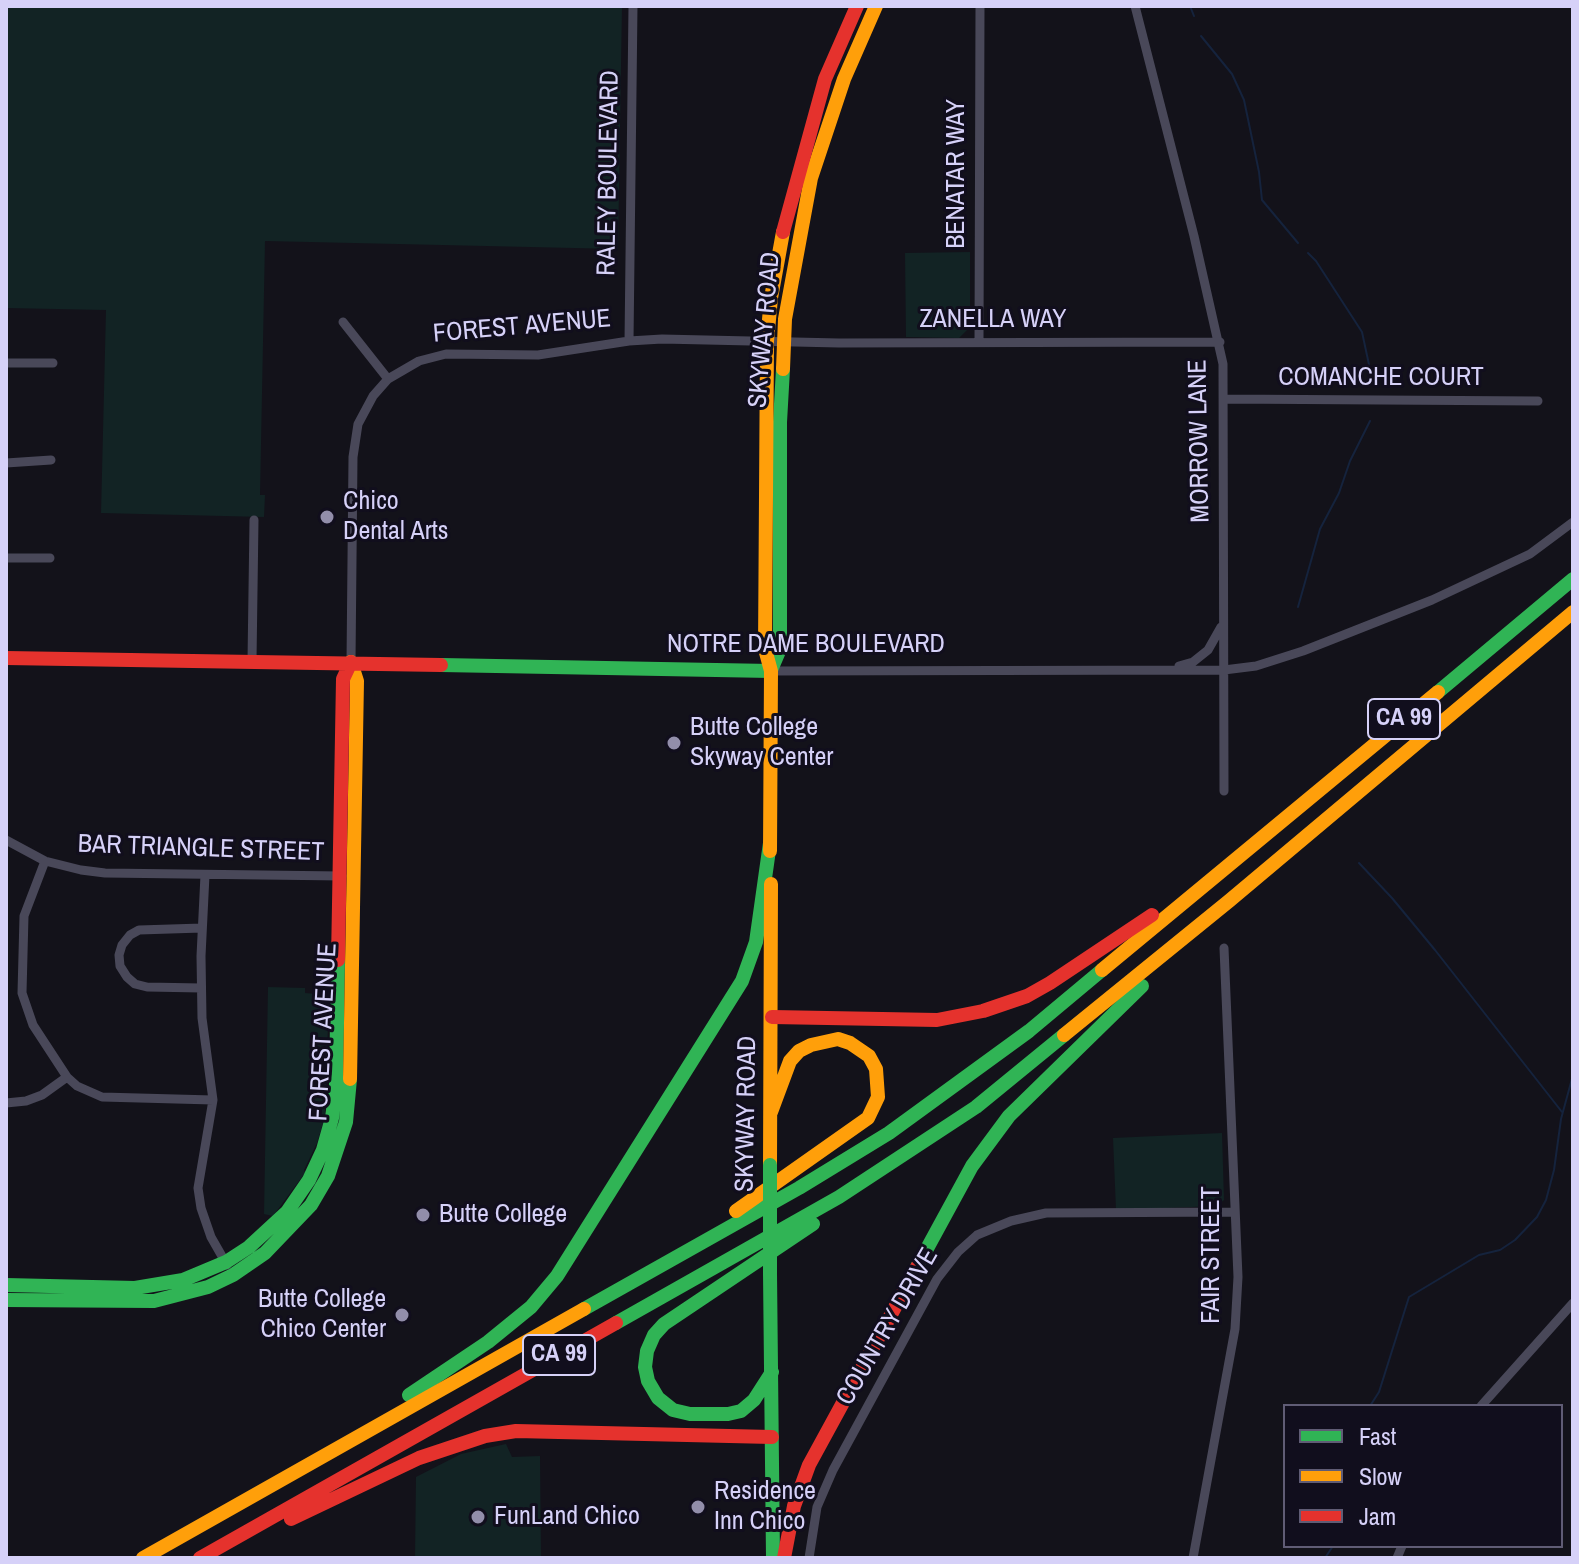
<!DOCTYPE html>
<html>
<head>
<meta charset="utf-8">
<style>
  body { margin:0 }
  #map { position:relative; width:1579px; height:1564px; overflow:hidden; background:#13121a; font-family:"Archivo Narrow",sans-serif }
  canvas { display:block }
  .frame { position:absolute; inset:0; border:8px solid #d6d1f8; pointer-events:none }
  .legend { position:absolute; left:1283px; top:1404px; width:280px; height:144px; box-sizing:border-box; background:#110e1d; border:2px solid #605c75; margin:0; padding:10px 14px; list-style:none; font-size:24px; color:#d6d1f8 }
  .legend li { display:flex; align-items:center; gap:16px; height:40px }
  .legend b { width:40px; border:2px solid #605c75 }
</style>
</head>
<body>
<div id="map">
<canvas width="1579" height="1564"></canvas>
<div class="frame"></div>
<ul class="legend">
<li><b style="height:10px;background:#30b455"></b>Fast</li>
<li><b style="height:10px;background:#ff9f0a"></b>Slow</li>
<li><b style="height:10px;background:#e5322d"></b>Jam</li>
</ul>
</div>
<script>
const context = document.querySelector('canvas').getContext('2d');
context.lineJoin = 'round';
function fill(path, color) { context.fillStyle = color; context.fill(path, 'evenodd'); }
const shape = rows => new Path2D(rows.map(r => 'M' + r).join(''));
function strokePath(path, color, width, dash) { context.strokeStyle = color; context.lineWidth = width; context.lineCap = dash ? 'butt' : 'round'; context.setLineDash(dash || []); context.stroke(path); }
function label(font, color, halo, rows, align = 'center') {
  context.font = font + ' "Archivo Narrow",sans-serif'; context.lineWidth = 6; context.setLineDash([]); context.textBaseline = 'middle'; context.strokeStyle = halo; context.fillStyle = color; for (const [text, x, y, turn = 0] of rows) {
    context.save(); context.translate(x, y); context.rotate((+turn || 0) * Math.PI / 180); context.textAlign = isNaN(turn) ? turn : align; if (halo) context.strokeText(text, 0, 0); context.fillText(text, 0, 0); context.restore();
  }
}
fill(shape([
  [6,6,622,6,618,249,265,241,260,495,265,495,264,517,101,513,106,310,6,308],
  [970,252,970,327,959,338,906,337,905,253],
  [268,987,305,988,305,993,329,995,325,1117,317,1143,304,1170,305,1173,273,1216,264,1214],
  [1222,1133,1224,1200,1217,1206,1116,1210,1113,1138],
  [506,1444,512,1457,540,1456,541,1558,415,1558,416,1477,461,1454]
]), '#122324');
strokePath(shape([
  [1190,6,1194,16],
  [1201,36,1232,74,1244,100,1259,172,1262,200,1298,243],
  [1308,253,1316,261,1362,332,1371,374],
  [1298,607,1320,529,1339,493,1350,461,1370,421],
  [1359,863,1392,898,1435,950,1562,1112],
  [1370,1406,1379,1392,1409,1297,1479,1255,1500,1250,1515,1240,1537,1217,1546,1200,1554,1170,1561,1119,1573,1075],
  [1325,1558,1333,1546]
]), '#15233d', 2);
strokePath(shape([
  [1135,6,1194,236,1223,364,1224,791],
  [343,322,388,379],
  [629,341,633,6],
  [979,342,980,6],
  [6,363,53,363],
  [1224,399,1538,401],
  [6,463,51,460],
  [6,558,50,558],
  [252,661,254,520],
  [351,662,353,457,358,424,373,396,388,379,419,361,446,354,538,355,629,341,662,339,839,343,1220,342],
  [1179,666,1193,662,1208,650,1221,627],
  [771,671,1224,670,1256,666,1303,651,1432,600,1530,554,1573,522],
  [6,840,45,861,81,870,105,873,342,876],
  [45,861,24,916,22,993,33,1025,67,1077,77,1086,102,1097,213,1100],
  [205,875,201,956,202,1018,213,1100,198,1188,201,1208,211,1237,227,1265],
  [201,988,147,987,135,984,127,977,120,966,119,955,122,945,130,935,139,930,202,928],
  [6,1103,26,1101,42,1095,67,1077],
  [1481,1406,1573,1303],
  [809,1558,817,1507,833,1470,937,1279,958,1252,977,1235,1011,1221,1046,1213,1235,1212],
  [1193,1558,1235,1329,1238,1277,1224,948],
  [1397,1558,1402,1546]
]), '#494859', 9);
strokePath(shape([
  [441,665,771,671],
  [771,670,780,649,780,422,783,369],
  [1438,692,1573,579],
  [917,1267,972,1166,1009,1116,1142,986],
  [770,1273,773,1558],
  [6,1285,135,1288,183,1280,226,1262,249,1247,287,1212,309,1180,323,1150,332,1118,336,1087,338,960],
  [6,1300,154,1301,208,1287,233,1275,265,1253,311,1205,328,1176,346,1122,350,1079],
  [584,1309,799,1188,889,1133,1029,1031,1102,970],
  [616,1323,839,1197,976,1107,1064,1035],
  [772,1372,754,1400,741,1411,728,1414,690,1414,673,1410,658,1398,648,1381,645,1367,647,1351,654,1335,664,1324,813,1224],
  [409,1395,488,1342,531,1307,557,1276,742,981,756,942,770,843]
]), '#30b455', 14);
strokePath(shape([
  [783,369,785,319,811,178,844,79,876,6],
  [770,851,771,671,765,649,767,341,771,298,783,232],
  [1102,970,1438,692],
  [1064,1035,1229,901,1573,612],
  [350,1079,357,681,351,662],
  [770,1165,771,884],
  [736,1211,868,1118,878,1097,876,1069,869,1056,850,1043,838,1039,811,1045,799,1051,790,1061,771,1112],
  [143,1558,584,1309]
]), '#ff9f0a', 14);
strokePath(shape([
  [783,232,825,79,857,6],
  [6,658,441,665],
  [338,960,343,679,351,662],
  [772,1017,937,1020,983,1011,1027,996,1050,983,1152,915],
  [291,1519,419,1458,485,1436,516,1431,772,1437],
  [200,1558,616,1323],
  [784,1558,794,1506,809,1465,917,1267]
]), '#e5322d', 14);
strokePath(shape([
  [770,1165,770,1273]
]), '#30b455', 14);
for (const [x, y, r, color] of [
  [327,517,8,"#928eaa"],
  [674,743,8,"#928eaa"],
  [423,1215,8,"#928eaa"],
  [402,1315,8,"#928eaa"],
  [698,1507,8,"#928eaa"],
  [478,1517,8,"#928eaa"]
]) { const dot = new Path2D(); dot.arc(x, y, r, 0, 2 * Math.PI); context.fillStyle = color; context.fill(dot); strokePath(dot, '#110e1d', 3); }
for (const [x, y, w] of [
  [1404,719,72],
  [559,1355,72]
]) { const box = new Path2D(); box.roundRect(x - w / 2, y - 20, w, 40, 6); context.fillStyle = '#110e1d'; context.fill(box); strokePath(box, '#d6d1f8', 2); }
label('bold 24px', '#d6d1f8', null, [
  ["CA 99",1404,719],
  ["CA 99",559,1355]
]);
label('26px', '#d6d1f8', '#110e1d', [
  ["RALEY BOULEVARD",609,173,-89],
  ["BENATAR WAY",957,174,-90],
  ["ZANELLA WAY",993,320],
  ["FOREST AVENUE",522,327,-5],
  ["SKYWAY ROAD",765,330,-85],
  ["COMANCHE COURT",1381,378],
  ["MORROW LANE",1200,441,-91],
  ["NOTRE DAME BOULEVARD",806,645],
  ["BAR TRIANGLE STREET",201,849,2],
  ["FOREST AVENUE",324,1032,-87],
  ["SKYWAY ROAD",747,1114,-89],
  ["FAIR STREET",1212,1255,-90],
  ["COUNTRY DRIVE",888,1327,-60]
]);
label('26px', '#d6d1f8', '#110e1d', [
  ["Chico",343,502],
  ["Dental Arts",343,532],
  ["Butte College",690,728],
  ["Skyway Center",690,758],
  ["Butte College",439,1215],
  ["Butte College",386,1300,"right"],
  ["Chico Center",386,1330,"right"],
  ["Residence",714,1492],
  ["Inn Chico",714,1522],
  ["FunLand Chico",494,1517]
], 'left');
</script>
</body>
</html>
